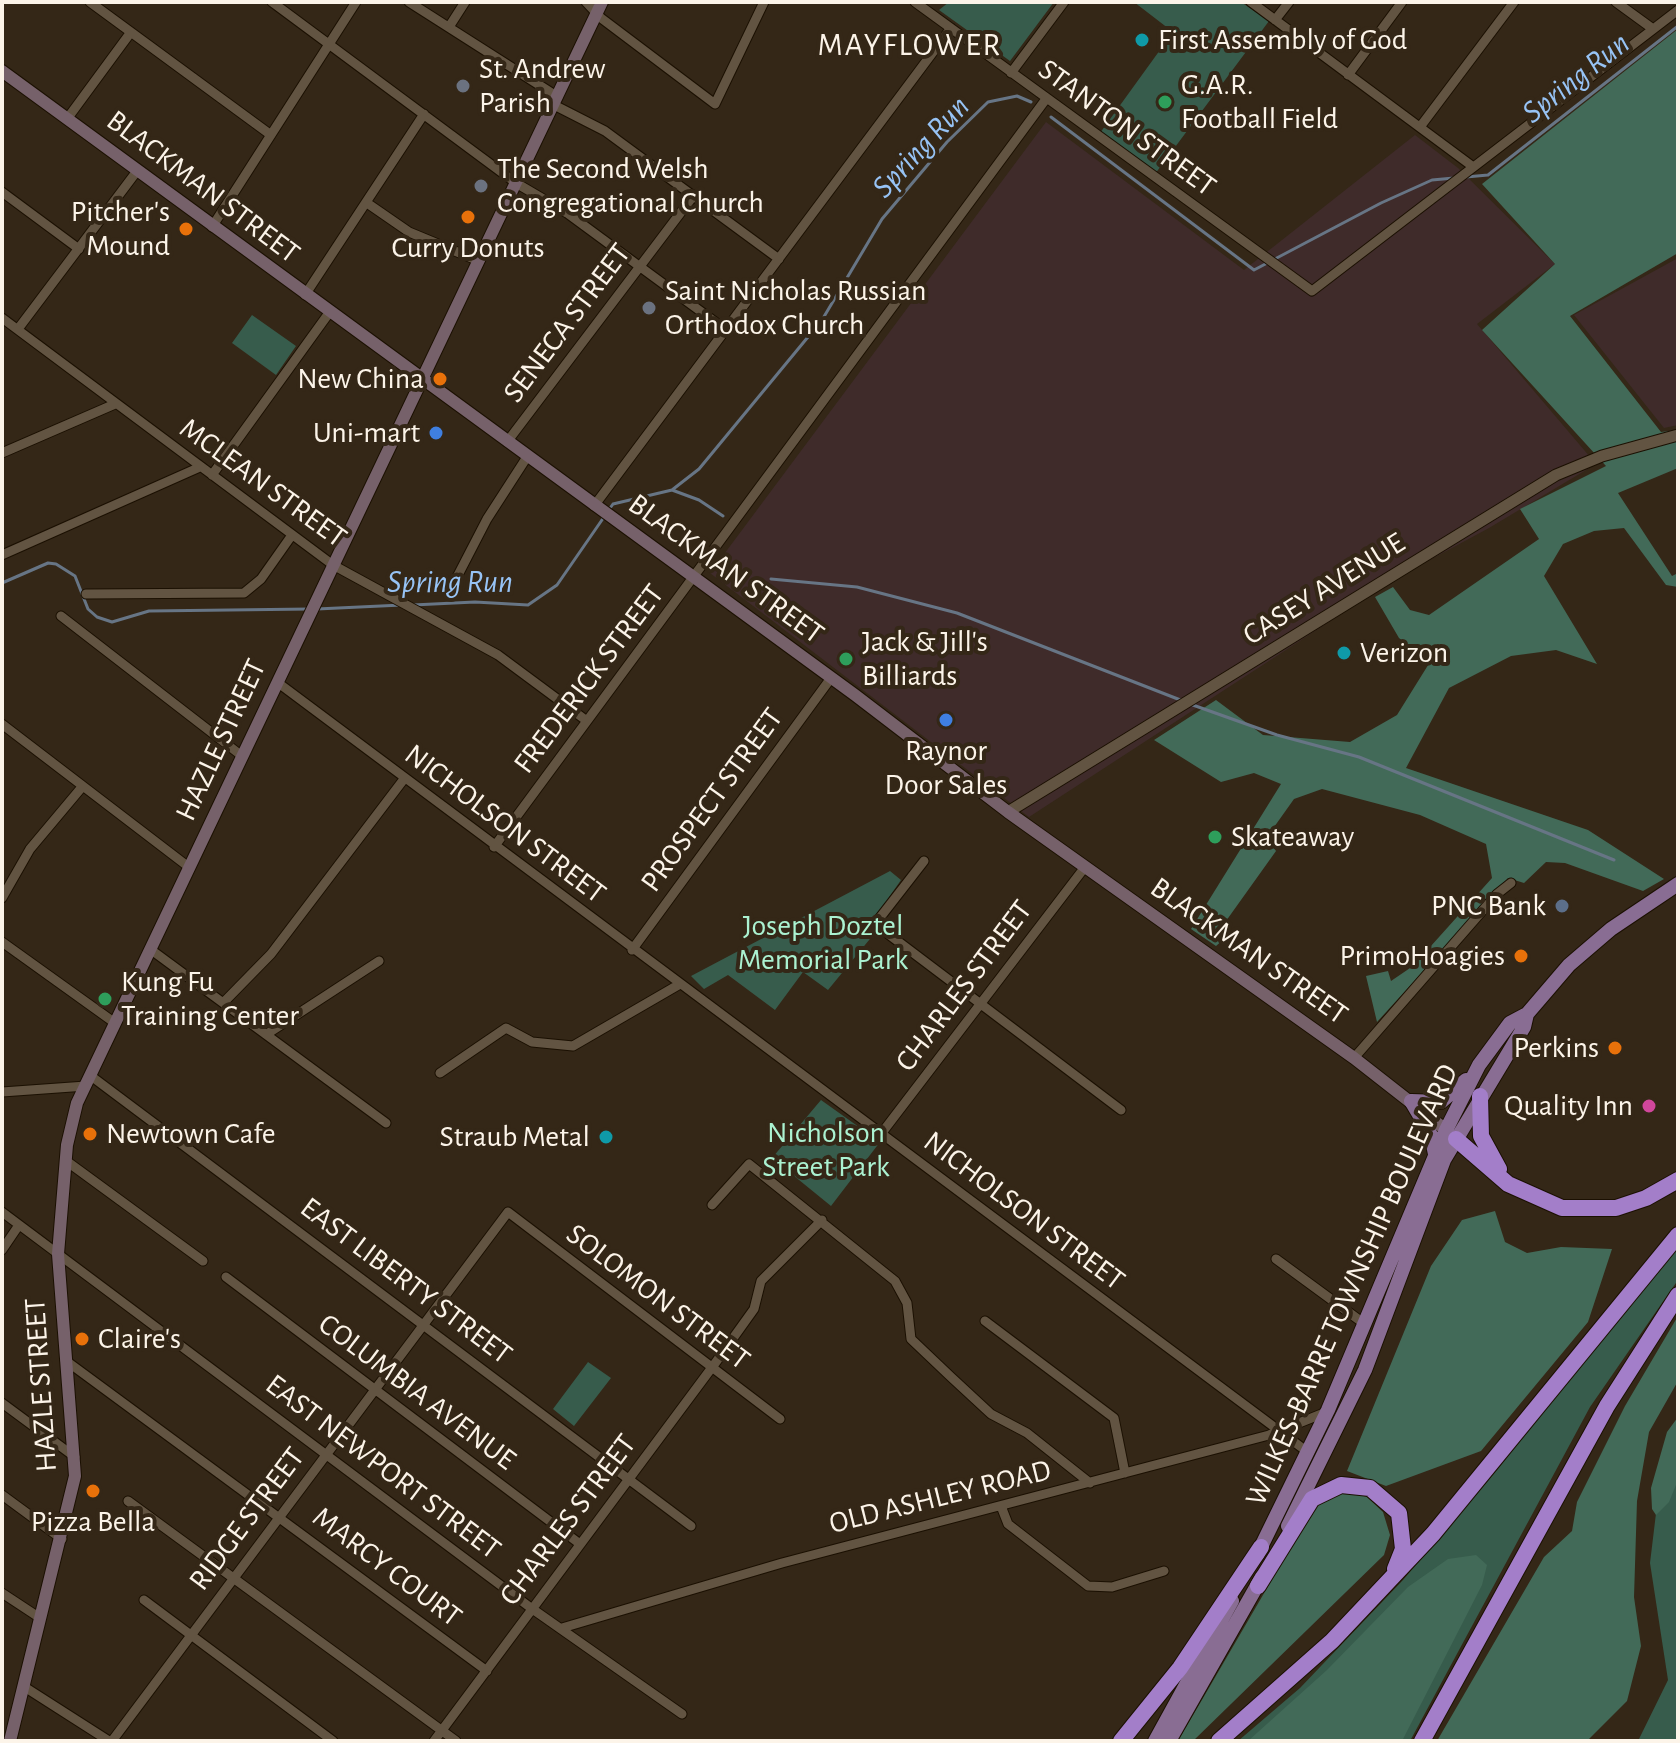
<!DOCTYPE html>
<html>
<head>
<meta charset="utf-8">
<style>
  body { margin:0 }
  #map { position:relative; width:1680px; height:1743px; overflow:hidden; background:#342717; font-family:"Alegreya Sans",sans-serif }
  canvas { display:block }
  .frame { position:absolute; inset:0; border:4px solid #fcf4e9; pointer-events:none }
</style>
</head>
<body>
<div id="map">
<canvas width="1680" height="1743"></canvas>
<div class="frame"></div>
</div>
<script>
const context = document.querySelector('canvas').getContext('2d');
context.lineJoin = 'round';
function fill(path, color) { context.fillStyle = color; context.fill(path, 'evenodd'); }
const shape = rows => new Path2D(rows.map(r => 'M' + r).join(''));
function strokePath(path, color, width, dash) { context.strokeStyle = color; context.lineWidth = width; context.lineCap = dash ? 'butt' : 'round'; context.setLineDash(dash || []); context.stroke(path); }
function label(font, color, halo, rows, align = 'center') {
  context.font = font + ' "Alegreya Sans",sans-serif'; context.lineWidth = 8; context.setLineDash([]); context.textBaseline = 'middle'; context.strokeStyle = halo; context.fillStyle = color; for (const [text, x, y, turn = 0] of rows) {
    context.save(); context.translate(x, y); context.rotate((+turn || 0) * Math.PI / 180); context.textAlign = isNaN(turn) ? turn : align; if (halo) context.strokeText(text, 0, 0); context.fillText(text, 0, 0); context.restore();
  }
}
fill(shape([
  [1046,122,1244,270,1415,135,1458,168,1555,264,1477,324,1596,464,1489,528,1398,577,1029,817,710,573],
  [1678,258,1678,425,1664,428,1574,315]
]), '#3f2b2a');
fill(shape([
  [949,2,1054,2,1010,61,939,10],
  [1134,2,1241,2,1269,21,1155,174,1100,133,1173,32],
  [252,315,296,346,276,375,232,343],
  [890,871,901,880,869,926,874,934,828,990,803,972,775,1010,728,975,704,989,691,976],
  [821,1100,880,1142,831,1206,772,1158],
  [1678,1242,1678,1280,1590,1407,1410,1741,1238,1741,1300,1688,1403,1580,1497,1470],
  [588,1362,611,1378,574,1426,553,1409],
  [1678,1423,1678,1741,1638,1741,1668,1680,1650,1563,1657,1505]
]), '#375c4c');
fill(shape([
  [1678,29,1678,253,1570,316,1661,432,1678,430,1678,468,1618,493,1672,576,1678,573,1678,587,1666,585,1624,528,1594,531,1563,544,1544,576,1597,664,1556,650,1511,656,1449,688,1406,768,1588,830,1664,879,1643,891,1565,863,1546,862,1524,883,1508,878,1377,1022,1366,976,1388,971,1391,981,1413,966,1492,878,1486,844,1420,815,1322,789,1294,799,1267,837,1276,851,1226,921,1224,939,1216,946,1191,929,1281,784,1254,773,1221,782,1154,740,1216,700,1263,735,1350,742,1397,715,1430,662,1399,638,1375,597,1393,587,1410,610,1429,615,1539,539,1520,509,1606,466,1482,330,1555,264,1482,184],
  [1495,1211,1505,1242,1527,1253,1561,1247,1612,1249,1588,1322,1481,1451,1386,1486,1347,1471,1431,1266,1462,1220],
  [1678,1316,1678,1381,1649,1432,1637,1501,1634,1597,1641,1646,1627,1701,1587,1741,1437,1741,1544,1557,1572,1531,1577,1502,1625,1406],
  [1678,1417,1678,1480,1669,1502,1656,1515,1652,1509,1651,1488,1667,1432],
  [1346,1490,1367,1497,1383,1512,1390,1535,1384,1555,1193,1741,1178,1741,1313,1509,1328,1495],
  [1476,1555,1487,1565,1482,1585,1402,1741,1248,1741,1327,1670,1408,1587,1448,1559]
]), '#426a58');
strokePath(shape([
  [1051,117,1254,270,1381,203,1432,180,1454,178],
  [1466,177,1488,175,1678,26],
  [672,490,699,500,723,516],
  [608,511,613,504,672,490,699,469,822,320,882,219,947,142,988,102,1017,96,1031,102],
  [771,579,857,587,957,613,1183,701],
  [2,583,48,563,56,564,75,576,88,609,97,617,112,622,149,611,310,609],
  [413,605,475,602,528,605,557,585,604,517],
  [317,609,402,605],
  [1190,704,1277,735,1359,757,1614,860]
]), '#677585', 3);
const minor = shape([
  [90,2,271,135],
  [272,2,516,183,567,213,726,330],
  [409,2,558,97],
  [586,2,601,18,715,104,764,2],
  [915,2,1312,291,1678,10],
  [1251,2,1472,166],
  [1616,2,1653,29],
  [1275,20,1289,2],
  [449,27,465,2],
  [1011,73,1064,2],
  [1348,75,1402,2],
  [554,105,605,131,779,259],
  [67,119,131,32],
  [1420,127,1514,2],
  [2,192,79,249],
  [367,203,409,232,479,261],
  [212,227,356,2],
  [305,295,424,114],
  [2,318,333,565,498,655,587,721],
  [18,329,137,171],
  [507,442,694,195],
  [2,453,115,404],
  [212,475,329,313],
  [594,506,951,28],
  [2,555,200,467],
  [457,577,487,519,527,457],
  [86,594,244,593,261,579,292,535],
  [61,616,242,756],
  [277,682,1309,1453],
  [2,724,190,868],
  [494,847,1046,99],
  [924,861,875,924,1121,1110],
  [2,898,30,849,82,787],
  [2,942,115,1023],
  [150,949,386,1123],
  [632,950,831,678],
  [225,1001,271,954,404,779],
  [267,1034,379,961],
  [1354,1058,1497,894,1511,883],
  [440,1073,506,1028,532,1042,573,1046,680,984],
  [91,1076,691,1526],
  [2,1092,86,1086],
  [881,1134,1085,867],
  [65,1160,203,1261],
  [712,1205,749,1164,895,1281,907,1303,911,1339,951,1377,991,1414,1027,1433,1090,1483],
  [2,1212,531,1608,682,1714],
  [2,1250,19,1225],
  [1276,1259,1366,1325],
  [226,1277,580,1544],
  [985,1321,1114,1418,1125,1473],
  [65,1360,487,1671],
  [2,1403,75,1457],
  [2,1495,62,1539],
  [128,1501,456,1741],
  [1001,1506,1008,1524,1088,1586,1112,1587,1164,1571],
  [2,1593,40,1618],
  [144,1600,333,1741],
  [562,1628,782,1563,1269,1435,1324,1413],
  [23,1686,109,1741],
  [112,1741,508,1212,780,1419],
  [434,1741,716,1362,754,1309,761,1281,822,1220]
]);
const tertiary = shape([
  [1008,812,1556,475,1602,456,1678,435]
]);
const secondary = shape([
  [2,71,855,695,1008,812,1354,1058,1446,1130],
  [10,1741,75,1476,58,1254,67,1145,77,1103,602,2]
]);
const primary = shape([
  [1411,1101,1441,1102,1466,1080],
  [1411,1101,1431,1135,1435,1154],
  [1288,1526,1365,1370,1444,1160,1524,1027,1527,1014],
  [1257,1555,1328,1410,1446,1130,1479,1065,1510,1023,1527,1014,1569,965,1611,929,1678,884],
  [1155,1741,1232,1601],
  [1169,1741,1262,1577]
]);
const motorway = shape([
  [1480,1096,1481,1136,1499,1169],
  [1456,1139,1508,1184,1562,1208,1616,1208,1646,1198,1678,1180],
  [1258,1586,1312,1499,1341,1485,1370,1488,1399,1513,1403,1549,1395,1569],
  [1121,1741,1180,1668,1261,1547],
  [1219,1741,1332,1641,1433,1534,1678,1235],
  [1422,1741,1607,1406,1678,1295]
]);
strokePath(minor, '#1b1002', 11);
strokePath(tertiary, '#1b1002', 13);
strokePath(secondary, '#1b1002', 14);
strokePath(primary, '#1b1002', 16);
strokePath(motorway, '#1b1002', 18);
strokePath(minor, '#625442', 9);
strokePath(tertiary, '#625442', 11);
strokePath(secondary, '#76616a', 12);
strokePath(primary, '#896d93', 14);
strokePath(motorway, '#a37ec9', 16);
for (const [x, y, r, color] of [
  [1142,40,8,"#0f9aa8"],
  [463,86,8,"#6b7280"],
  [1165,102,8,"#2e9e5b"],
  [481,186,8,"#6b7280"],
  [468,217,8,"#e8710a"],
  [186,229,8,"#e8710a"],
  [649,308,8,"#6b7280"],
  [440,379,8,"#e8710a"],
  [436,433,8,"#3f7fe0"],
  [1344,653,8,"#0f9aa8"],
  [846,659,8,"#2e9e5b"],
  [946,720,8,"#3f7fe0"],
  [1215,837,8,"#2e9e5b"],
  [1562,906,8,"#5c6f8a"],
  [1521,956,8,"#e8710a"],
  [105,999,8,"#2e9e5b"],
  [1615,1048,8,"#e8710a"],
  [1649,1106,8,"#d1479c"],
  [90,1134,8,"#e8710a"],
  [606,1137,8,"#0f9aa8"],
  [82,1339,8,"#e8710a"],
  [93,1491,8,"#e8710a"]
]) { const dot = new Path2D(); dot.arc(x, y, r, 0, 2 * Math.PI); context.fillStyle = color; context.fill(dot); strokePath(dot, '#342717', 3); }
label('30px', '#fcf4e9', '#342717', [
  ["First Assembly of God",1158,40],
  ["St. Andrew",479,69],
  ["Parish",479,103],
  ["G.A.R.",1181,85],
  ["Football Field",1181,119],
  ["The Second Welsh",497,169],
  ["Congregational Church",497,203],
  ["Pitcher's",170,212,"right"],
  ["Mound",170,246,"right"],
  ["Curry Donuts",468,248,"center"],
  ["Saint Nicholas Russian",665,291],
  ["Orthodox Church",665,325],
  ["New China",424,379,"right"],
  ["Uni-mart",420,433,"right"],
  ["Jack & Jill's",862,642],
  ["Billiards",862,676],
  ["Verizon",1360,653],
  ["Raynor",946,751,"center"],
  ["Door Sales",946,785,"center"],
  ["Skateaway",1231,837],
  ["PNC Bank",1546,906,"right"],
  ["PrimoHoagies",1505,956,"right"],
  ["Kung Fu",121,982],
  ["Training Center",121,1016],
  ["Perkins",1599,1048,"right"],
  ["Quality Inn",1633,1106,"right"],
  ["Newtown Cafe",106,1134],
  ["Straub Metal",590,1137,"right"],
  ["Claire's",98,1339],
  ["Pizza Bella",93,1522,"center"]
], 'left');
label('30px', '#fcf4e9', '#342717', [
  ["STANTON STREET",1127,128,36],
  ["BLACKMAN STREET",203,187,37],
  ["SENECA STREET",567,323,-53],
  ["MCLEAN STREET",263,483,36],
  ["BLACKMAN STREET",726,569,36],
  ["CASEY AVENUE",1324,589,-32],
  ["FREDERICK STREET",589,679,-53],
  ["HAZLE STREET",221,740,-65],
  ["PROSPECT STREET",712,800,-54],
  ["NICHOLSON STREET",505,824,37],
  ["BLACKMAN STREET",1249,951,35],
  ["CHARLES STREET",964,986,-53],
  ["NICHOLSON STREET",1024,1211,37],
  ["EAST LIBERTY STREET",406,1281,37],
  ["WILKES-BARRE TOWNSHIP BOULEVARD",1352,1285,-66],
  ["SOLOMON STREET",658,1297,37],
  ["HAZLE STREET",41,1385,-94],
  ["COLUMBIA AVENUE",417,1392,37],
  ["EAST NEWPORT STREET",383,1467,37],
  ["OLD ASHLEY ROAD",940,1497,-14],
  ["RIDGE STREET",247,1519,-53],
  ["CHARLES STREET",568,1520,-53],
  ["MARCY COURT",387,1567,37]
]);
label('30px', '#abf2d1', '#342717', [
  ["Joseph Doztel",823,926],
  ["Memorial Park",823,960],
  ["Nicholson",826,1133],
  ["Street Park",826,1167]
]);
context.letterSpacing = '2px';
label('32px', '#fcf4e9', '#342717', [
  ["MAYFLOWER",910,45]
]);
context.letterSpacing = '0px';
label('italic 32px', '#97c3f5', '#342717', [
  ["Spring Run",1576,78,-38],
  ["Spring Run",921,147,-47],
  ["Spring Run",450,582]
]);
</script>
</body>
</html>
